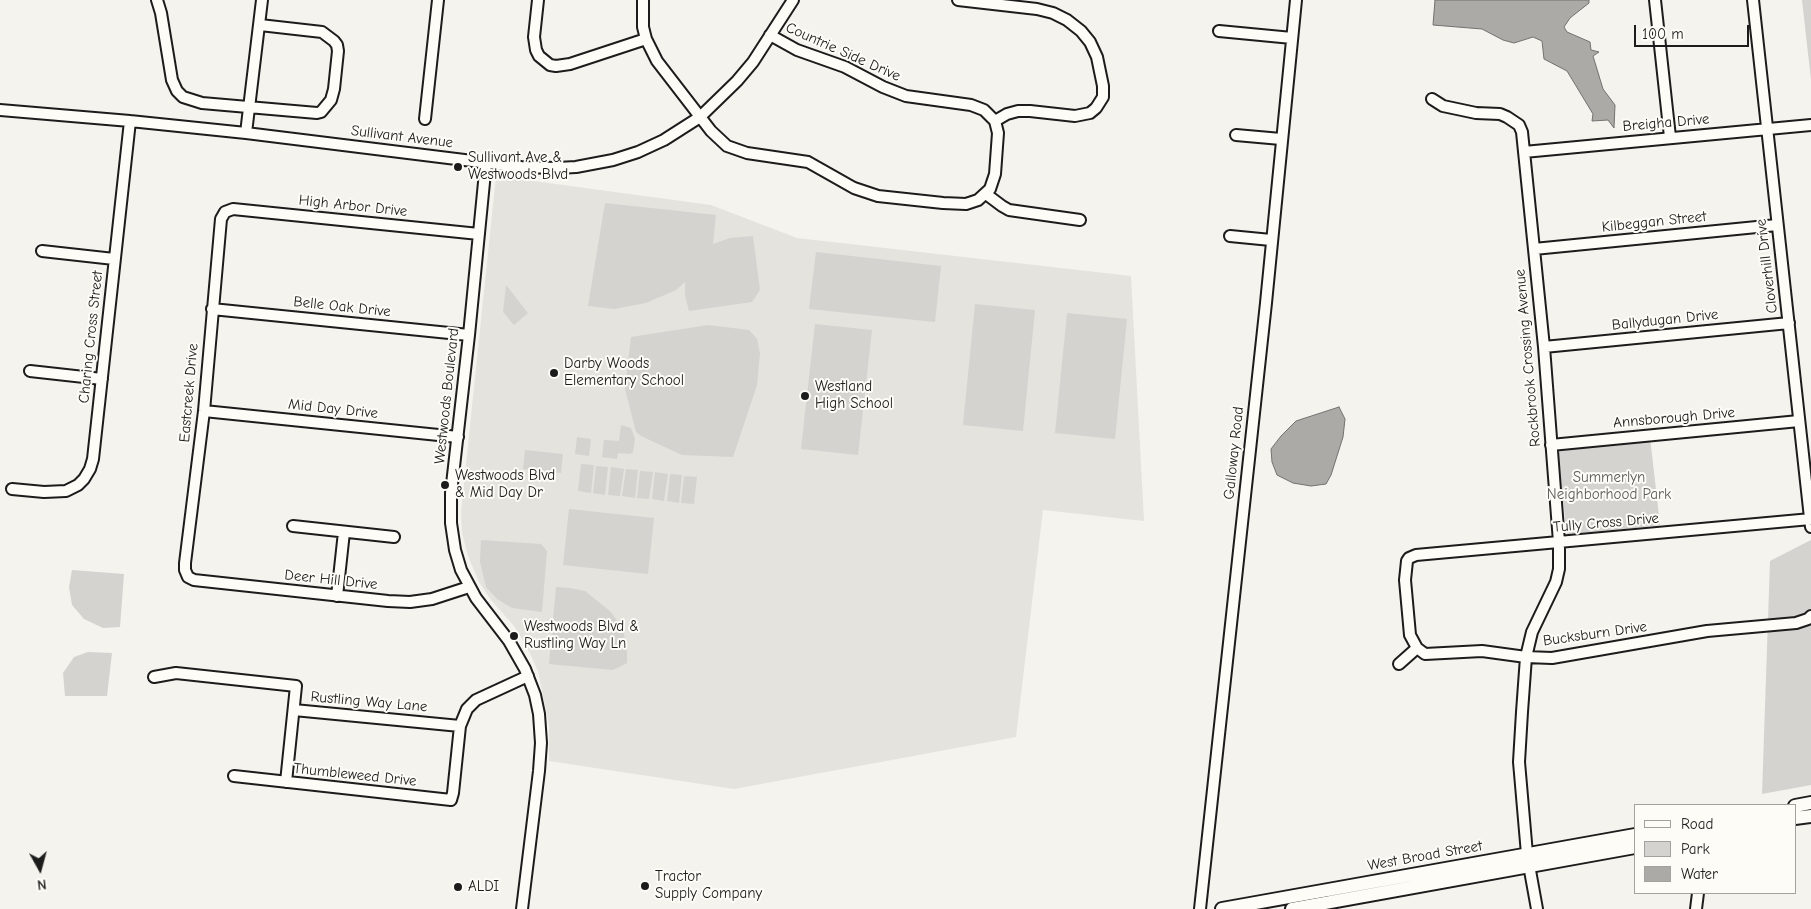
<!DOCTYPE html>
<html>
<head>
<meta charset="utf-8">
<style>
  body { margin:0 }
  #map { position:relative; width:1811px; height:909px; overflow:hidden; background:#f4f3ee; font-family:"Comic Neue",sans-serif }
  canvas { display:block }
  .legend { position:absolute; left:1634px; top:804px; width:162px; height:90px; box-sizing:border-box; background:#fdfcf7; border:1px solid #a3a29f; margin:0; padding:6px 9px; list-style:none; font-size:15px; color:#1c1c1c }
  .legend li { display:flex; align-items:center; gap:10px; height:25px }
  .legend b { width:25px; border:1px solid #a3a29f }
  .north { position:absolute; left:15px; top:844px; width:50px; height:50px; -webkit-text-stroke:4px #fdfcf7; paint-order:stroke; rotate:173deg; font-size:14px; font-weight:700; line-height:20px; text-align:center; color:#1c1c1c }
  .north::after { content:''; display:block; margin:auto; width:18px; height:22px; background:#1c1c1c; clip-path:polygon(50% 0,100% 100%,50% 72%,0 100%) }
  .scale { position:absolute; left:1634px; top:25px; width:115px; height:22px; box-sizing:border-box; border:2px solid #1c1c1c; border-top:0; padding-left:6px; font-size:15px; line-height:18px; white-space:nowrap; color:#1c1c1c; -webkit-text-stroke:4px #fdfcf7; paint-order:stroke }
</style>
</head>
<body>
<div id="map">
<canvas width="1811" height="909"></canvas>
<ul class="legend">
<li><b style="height:6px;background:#fdfcf7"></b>Road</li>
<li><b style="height:14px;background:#d4d3cf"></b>Park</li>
<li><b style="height:14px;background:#abaaa6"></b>Water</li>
</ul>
<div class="north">N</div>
<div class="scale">100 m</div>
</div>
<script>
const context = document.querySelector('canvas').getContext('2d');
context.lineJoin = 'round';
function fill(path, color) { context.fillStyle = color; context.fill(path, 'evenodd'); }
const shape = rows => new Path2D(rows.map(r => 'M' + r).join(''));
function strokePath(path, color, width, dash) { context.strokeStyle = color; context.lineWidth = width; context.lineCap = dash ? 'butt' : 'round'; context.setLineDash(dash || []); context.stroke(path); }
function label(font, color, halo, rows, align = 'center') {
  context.font = font + ' "Comic Neue",sans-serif'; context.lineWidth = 4; context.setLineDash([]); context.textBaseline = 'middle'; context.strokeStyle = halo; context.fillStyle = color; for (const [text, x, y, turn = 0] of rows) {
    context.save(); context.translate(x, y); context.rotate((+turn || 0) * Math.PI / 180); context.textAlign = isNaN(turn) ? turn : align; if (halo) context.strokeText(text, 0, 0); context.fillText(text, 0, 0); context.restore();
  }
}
fill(shape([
  [496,176,711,205,797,238,1131,276,1144,521,1043,510,1016,737,734,789,549,761,549,725,538,671,527,647,514,626,491,600,479,582,468,556,462,533,461,512]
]), '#e4e3de');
fill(shape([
  [1802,0,1811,0,1811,80],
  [605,203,716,215,713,244,730,238,753,236,760,290,752,302,689,311,685,295,685,282,676,290,646,303,614,309,588,306],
  [816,252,941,266,935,322,809,309],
  [506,285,528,313,514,325,503,312],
  [975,304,1035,310,1023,431,963,425],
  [1067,313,1127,319,1115,439,1055,433],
  [815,324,872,330,858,455,801,449],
  [708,325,749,330,757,339,760,353,757,385,733,457,682,455,641,436,636,432,625,389,631,337],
  [621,425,631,428,635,439,633,452,630,454,618,453,617,459,602,457,604,440,619,441],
  [577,437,591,439,589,456,575,454],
  [1650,437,1660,525,1567,536,1557,447],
  [525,450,563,454,561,473,523,469],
  [581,464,594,465,591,493,578,491],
  [596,466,608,467,605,495,593,493],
  [611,467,624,469,620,496,608,495],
  [626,469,638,470,635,498,622,496],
  [640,471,653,472,649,499,637,498],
  [655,472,668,474,664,501,652,499],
  [670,474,682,475,679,503,667,501],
  [684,476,697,477,694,504,681,503],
  [569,509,654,518,648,574,563,565],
  [481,540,541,544,547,551,542,612,512,608,497,599,486,587,480,562],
  [1811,540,1811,785,1762,794,1770,561],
  [72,570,124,574,120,627,103,628,84,619,72,605,69,587],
  [556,587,570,588,585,591,611,612,623,629,627,649,627,663,613,670,549,664],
  [88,652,112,653,107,696,65,696,63,673,74,657]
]), '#d4d3cf');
const water = shape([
  [1435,0,1589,0,1589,3,1570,18,1564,27,1567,32,1590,42,1591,50,1599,52,1593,56,1603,89,1615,105,1614,128,1608,120,1592,121,1593,114,1567,71,1544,59,1542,41,1533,37,1514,43,1503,40,1482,29,1433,25,1435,0],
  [1339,407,1345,419,1343,437,1331,475,1326,484,1311,486,1293,483,1277,475,1272,462,1271,449,1281,436,1296,421,1339,407]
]);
fill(water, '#abaaa6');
strokePath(water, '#72716f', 1);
const minor = shape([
  [157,0,161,13,172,80,177,91,183,97,202,103,317,113,321,112,331,100,334,89,338,51,337,45,334,41,322,32,260,25],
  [538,0,534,37,536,50,539,56,550,65,556,66,570,64,646,39],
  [643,0,643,27,646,39,657,61,711,131,727,146,747,153,808,162,854,188,878,196,943,203,966,204,978,200,990,189,995,174,998,133,995,121,984,110,971,105,906,96,883,87,845,67,797,50,770,35],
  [958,0,1037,9,1053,13,1067,20,1081,31,1090,42,1097,57,1103,86,1103,97,1096,108,1090,113,1075,116,1030,111,1018,111,1007,114,995,121],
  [1655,0,1670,137],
  [1753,0,1811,527],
  [1219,31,1292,38],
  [1432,99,1443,106,1476,113,1500,114,1507,117,1519,125,1522,132,1544,347,1559,542,1559,569,1556,582,1532,632,1526,657,1522,712,1519,762,1527,854,1537,909],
  [0,110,130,121,246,133,521,167,557,168,576,167,613,160,638,152,664,140,700,117,737,81,753,62,793,0],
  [425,119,438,0],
  [246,133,262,0],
  [1236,135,1281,139],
  [1524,152,1811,125],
  [486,162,469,335,451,493,451,523,455,550,461,570,476,598,509,641,525,669,535,695,539,714,541,743,539,771,522,909],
  [986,194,1002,206,1009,210,1080,220],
  [1230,236,1271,240],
  [1534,249,1777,225],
  [42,251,114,259],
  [212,309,469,335],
  [1544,347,1789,323],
  [30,371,102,379],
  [204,411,458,437],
  [1551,445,1799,421],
  [12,489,44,492,66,491,78,485,84,479,90,469,93,459,130,121],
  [1811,519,1416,555,1409,558,1407,561,1405,580,1410,635,1417,648,1425,654,1482,651,1526,657,1552,658,1707,631,1796,623,1808,619,1811,616],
  [293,526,394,537],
  [469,587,432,599,410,602,388,601,194,580,188,577,185,570,185,563,204,411,221,219,225,212,233,209,479,234],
  [337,596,344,532],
  [1399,664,1417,648],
  [154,677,176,673,296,686,286,782],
  [294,710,460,726],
  [234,776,451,800,453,793,460,726,467,709,476,700,528,676],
  [1200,909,1266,303,1296,0],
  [1696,909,1698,893]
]);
const major = shape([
  [1795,806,1811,803],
  [1795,818,1811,816],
  [1222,909,1635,835],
  [1292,909,1635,847]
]);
strokePath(minor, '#1c1c1c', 14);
strokePath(major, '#1c1c1c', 16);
strokePath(minor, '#fdfcf7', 10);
strokePath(major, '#fdfcf7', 12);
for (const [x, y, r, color] of [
  [458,167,5,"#1c1c1c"],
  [554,373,5,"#1c1c1c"],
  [805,396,5,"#1c1c1c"],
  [445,485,5,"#1c1c1c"],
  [514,636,5,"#1c1c1c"],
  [645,886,5,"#1c1c1c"],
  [458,887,5,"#1c1c1c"]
]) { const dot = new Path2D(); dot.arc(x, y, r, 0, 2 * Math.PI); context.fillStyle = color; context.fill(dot); strokePath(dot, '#fdfcf7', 2); }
label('15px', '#1c1c1c', '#fdfcf7', [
  ["Countrie Side Drive",843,52,24],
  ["Breigha Drive",1666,123,-5],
  ["Sullivant Avenue",402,137,7],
  ["High Arbor Drive",353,206,6],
  ["Kilbeggan Street",1654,222,-6],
  ["Cloverhill Drive",1767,266,-97],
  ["Belle Oak Drive",342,307,6],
  ["Ballydugan Drive",1665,320,-6],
  ["Charing Cross Street",91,337,-84],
  ["Rockbrook Crossing Avenue",1528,358,-95],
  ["Eastcreek Drive",189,393,-85],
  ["Westwoods Boulevard",447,396,-84],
  ["Mid Day Drive",333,409,6],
  ["Annsborough Drive",1674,418,-5],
  ["Galloway Road",1234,453,-84],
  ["Tully Cross Drive",1606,523,-5],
  ["Deer Hill Drive",331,580,6],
  ["Bucksburn Drive",1595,634,-8],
  ["Rustling Way Lane",369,702,5],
  ["Thumbleweed Drive",355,775,6],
  ["West Broad Street",1425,856,-10]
]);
label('15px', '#1c1c1c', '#fdfcf7', [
  ["Sullivant Ave &",468,158],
  ["Westwoods Blvd",468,175],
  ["Darby Woods",564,364],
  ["Elementary School",564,381],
  ["Westland",815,387],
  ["High School",815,404],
  ["Westwoods Blvd",455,476],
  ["& Mid Day Dr",455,493],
  ["Westwoods Blvd &",524,627],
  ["Rustling Way Ln",524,644],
  ["Tractor",655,877],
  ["Supply Company",655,894],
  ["ALDI",468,887]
], 'left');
label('15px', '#5c5c5b', '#fdfcf7', [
  ["Summerlyn",1609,478],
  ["Neighborhood Park",1609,495]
]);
</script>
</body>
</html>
